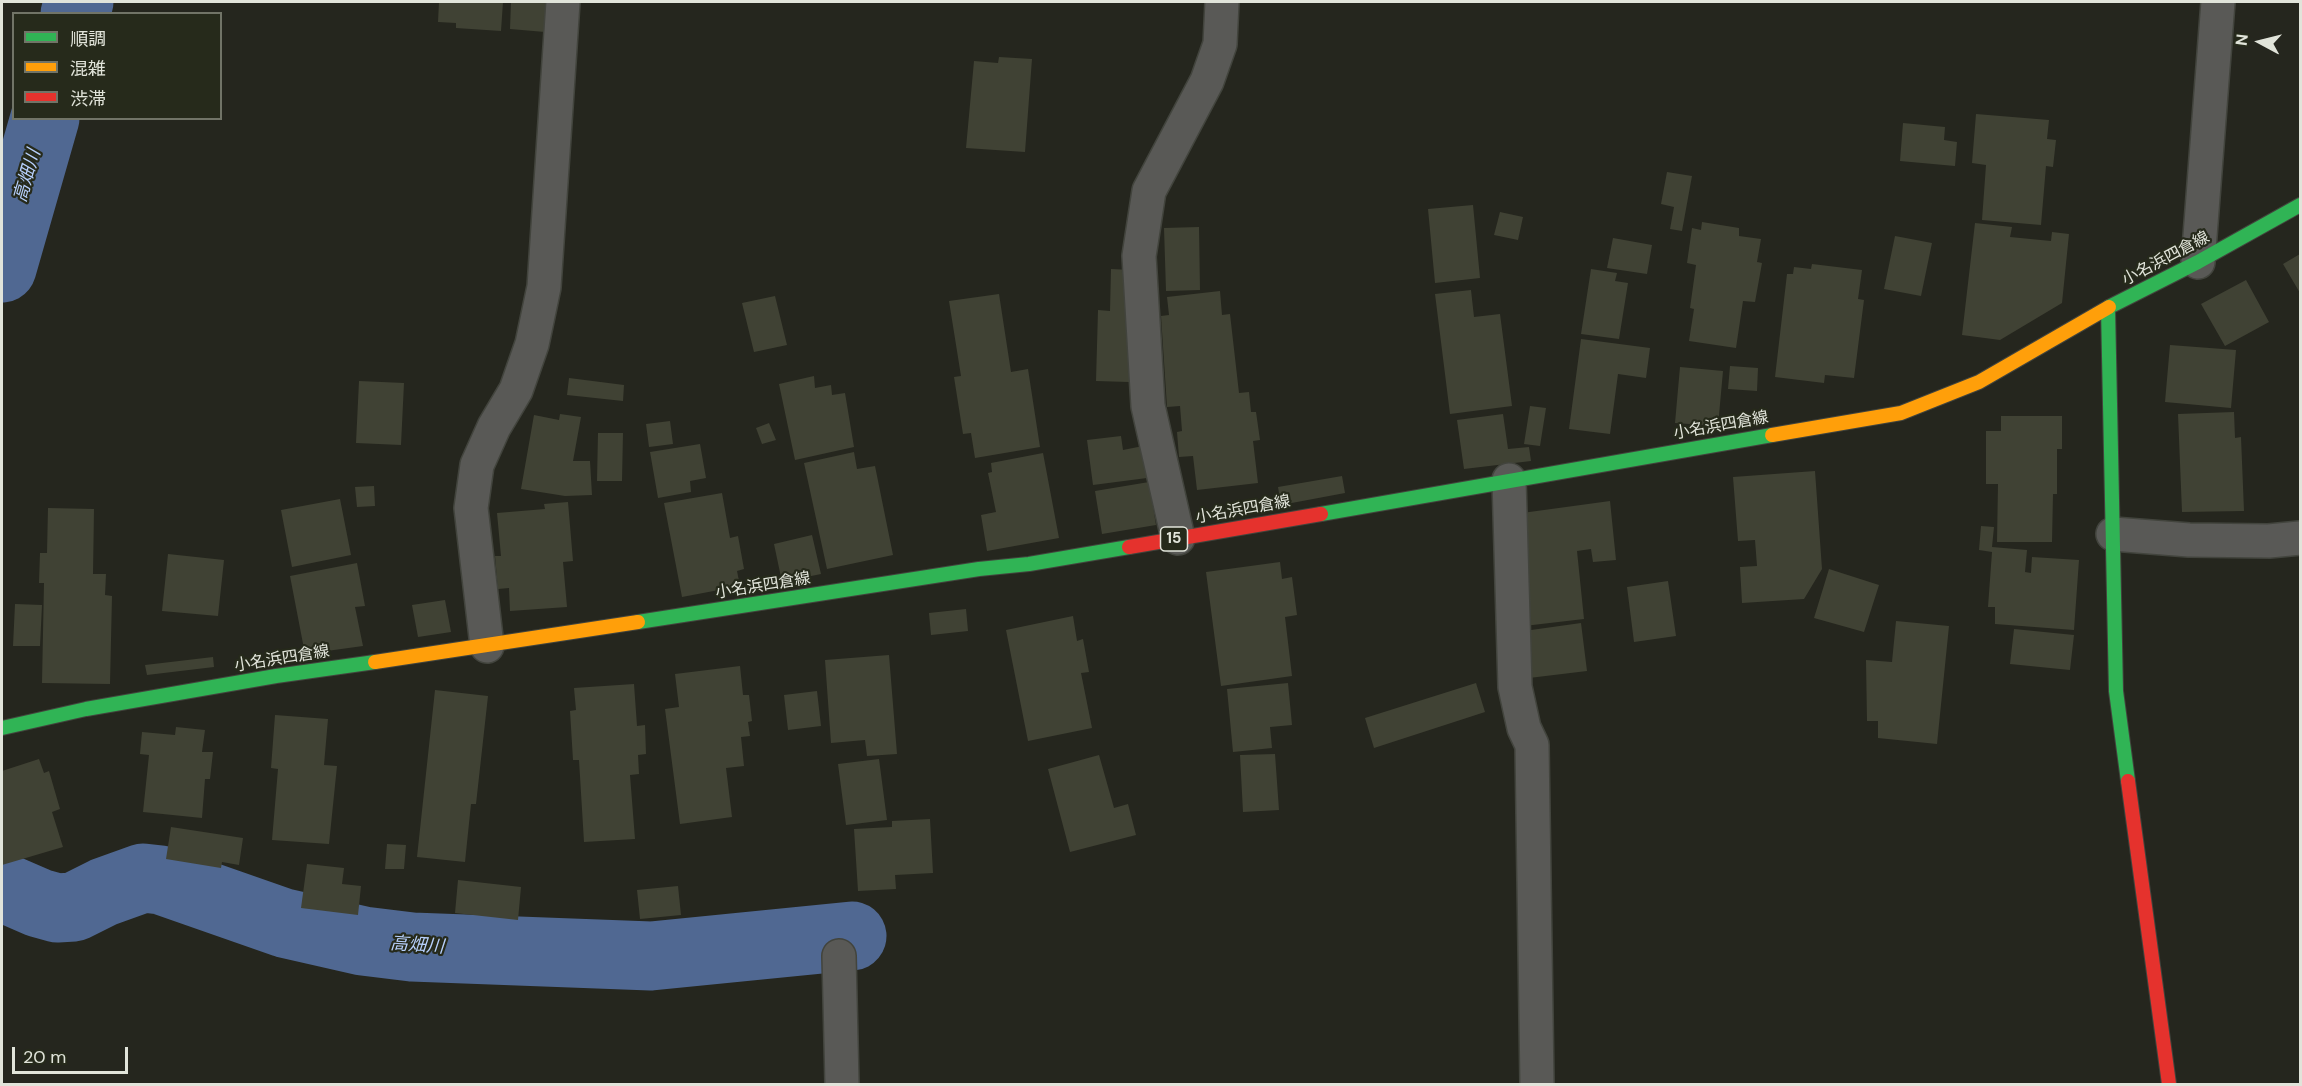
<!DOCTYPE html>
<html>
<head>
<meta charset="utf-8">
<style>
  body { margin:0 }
  #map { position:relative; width:2302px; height:1086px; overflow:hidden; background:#25261e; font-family:"DM Sans","Noto Sans JP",sans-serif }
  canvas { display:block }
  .frame { position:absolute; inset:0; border:3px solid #e1e4da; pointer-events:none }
  .legend { position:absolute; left:12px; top:12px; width:210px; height:108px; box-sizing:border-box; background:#262a1b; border:2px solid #717467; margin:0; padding:8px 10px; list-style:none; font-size:18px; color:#e1e4da }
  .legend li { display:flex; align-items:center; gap:12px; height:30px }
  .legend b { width:30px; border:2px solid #717467 }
  .north { position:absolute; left:2230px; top:12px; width:60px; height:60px; -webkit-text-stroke:4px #262a1b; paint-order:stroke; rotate:277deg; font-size:16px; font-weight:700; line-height:24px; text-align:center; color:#e1e4da }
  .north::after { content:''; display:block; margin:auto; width:21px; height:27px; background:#e1e4da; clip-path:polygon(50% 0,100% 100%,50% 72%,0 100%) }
  .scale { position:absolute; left:12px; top:1047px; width:116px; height:27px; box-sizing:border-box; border:3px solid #e1e4da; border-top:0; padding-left:8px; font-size:18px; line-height:21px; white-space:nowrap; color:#e1e4da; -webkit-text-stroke:4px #262a1b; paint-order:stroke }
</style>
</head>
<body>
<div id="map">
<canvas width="2302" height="1086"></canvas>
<div class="frame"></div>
<ul class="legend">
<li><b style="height:8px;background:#30b455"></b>順調</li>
<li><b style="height:8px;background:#ff9f0a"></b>混雑</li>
<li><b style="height:8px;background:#e5322d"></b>渋滞</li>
</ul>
<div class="north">N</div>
<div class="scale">20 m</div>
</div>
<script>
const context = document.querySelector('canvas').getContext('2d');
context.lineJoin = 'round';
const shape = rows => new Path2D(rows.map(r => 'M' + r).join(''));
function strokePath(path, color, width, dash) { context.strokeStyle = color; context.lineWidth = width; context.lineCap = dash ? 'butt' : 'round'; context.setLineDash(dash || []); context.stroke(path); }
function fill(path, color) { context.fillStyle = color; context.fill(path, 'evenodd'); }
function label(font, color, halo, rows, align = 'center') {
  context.font = font + ' "DM Sans","Noto Sans JP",sans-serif'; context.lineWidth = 4.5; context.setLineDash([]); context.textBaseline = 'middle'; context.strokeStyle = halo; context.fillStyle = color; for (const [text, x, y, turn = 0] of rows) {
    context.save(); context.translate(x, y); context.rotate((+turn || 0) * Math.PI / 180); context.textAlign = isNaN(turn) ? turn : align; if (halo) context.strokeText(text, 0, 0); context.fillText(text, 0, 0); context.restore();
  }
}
strokePath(shape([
  [75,14,79,2],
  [2,268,45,118],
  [2,887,39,903,57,908,74,907,104,892,143,878,161,880,284,923,363,941,412,947,651,956,852,936]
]), '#506892', 69);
fill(shape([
  [439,2,503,2,501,31,456,28,456,23,438,22],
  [511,2,547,2,545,32,510,29],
  [999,57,1032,59,1025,152,966,148,974,61,998,63],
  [1976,114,2049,120,2047,139,2056,140,2053,167,2046,166,2041,225,1982,220,1986,165,1972,163],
  [1903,123,1945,127,1944,140,1957,142,1955,166,1900,161],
  [1667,172,1692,176,1682,231,1670,229,1674,207,1661,204],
  [1473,205,1480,278,1435,283,1428,209],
  [1500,212,1523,217,1518,240,1494,235],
  [1702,222,1739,228,1739,236,1761,239,1757,262,1762,263,1755,302,1743,301,1736,348,1689,341,1694,309,1690,308,1696,265,1687,263,1692,228,1701,230],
  [1975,223,2012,227,2010,237,2051,241,2052,232,2069,234,2062,303,2000,340,1962,335],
  [1199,227,1200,290,1166,291,1164,228],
  [1895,236,1932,243,1921,296,1884,289],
  [1613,238,1652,245,1647,274,1607,268],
  [2300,254,2300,293,2283,264],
  [1812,264,1862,270,1858,299,1864,300,1854,378,1825,375,1824,383,1775,377,1787,274,1793,274,1794,267,1811,269],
  [1111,269,1131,270,1129,382,1096,381,1098,310,1110,311],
  [1591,269,1617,273,1615,281,1628,283,1619,339,1581,334],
  [2246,280,2269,322,2225,346,2201,304],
  [1471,290,1474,317,1500,314,1512,406,1450,414,1435,294],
  [1220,291,1222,315,1230,314,1239,393,1249,392,1251,412,1256,412,1260,440,1253,441,1258,483,1197,490,1193,456,1179,457,1177,432,1182,431,1180,406,1167,407,1161,316,1169,315,1167,297],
  [999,294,1011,372,1028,369,1040,447,975,458,971,433,963,434,954,377,961,376,949,301],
  [775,296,787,345,754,352,742,303],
  [1581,339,1650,348,1646,378,1618,374,1610,434,1569,429],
  [2170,345,2236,350,2231,408,2165,402],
  [1730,366,1758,368,1757,391,1728,389],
  [1680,367,1723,371,1718,426,1675,423],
  [814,376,815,388,831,385,832,395,845,393,854,447,795,460,779,384],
  [569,378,624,385,623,401,567,395],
  [359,381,404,383,401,445,356,443],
  [1530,406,1546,408,1540,446,1524,444],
  [2234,412,2235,438,2241,437,2244,511,2182,512,2178,414],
  [560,414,581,417,573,461,590,461,592,495,565,496,521,489,534,415,559,420],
  [1503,414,1508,449,1529,447,1531,461,1464,469,1457,420],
  [2001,416,2062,416,2062,449,2057,449,2057,494,2053,494,2052,542,1997,542,1998,484,1986,484,1986,431,2001,431],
  [670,421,673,444,649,447,646,424],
  [769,423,776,440,762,444,756,428],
  [598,433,623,433,622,481,597,481],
  [1121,436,1123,450,1143,446,1147,478,1093,485,1087,440],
  [700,444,706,478,690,481,691,492,658,498,650,452],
  [854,452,857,469,875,466,893,555,827,569,804,463],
  [1043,453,1059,538,987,551,981,515,996,512,988,473,992,472,991,463],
  [1815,471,1822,569,1804,599,1742,603,1740,567,1757,566,1755,540,1738,541,1733,477],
  [1342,476,1345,493,1281,505,1278,487],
  [1149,482,1156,525,1102,534,1095,491],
  [374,486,375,506,357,507,355,487],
  [722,493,730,538,738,536,744,569,737,571,740,586,682,597,664,503],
  [340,499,351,555,292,567,281,510],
  [1610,501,1616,560,1593,562,1591,549,1577,551,1584,619,1524,626,1522,513],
  [568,502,573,561,563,562,567,607,510,611,509,588,498,589,495,556,501,556,497,513,545,509,544,504],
  [48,508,94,509,93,574,106,574,105,595,112,596,110,684,42,683,44,583,39,583,40,553,47,553],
  [1981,526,1994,527,1992,547,2027,550,2025,572,2031,573,2032,557,2079,560,2074,630,1995,624,1995,607,1988,607,1992,552,1979,550],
  [812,535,821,574,782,582,774,544],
  [168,554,224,560,218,616,162,611],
  [1280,562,1282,579,1292,577,1297,615,1285,617,1292,676,1221,686,1206,572],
  [357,563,365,606,355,607,363,646,305,654,290,576],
  [1829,569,1879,585,1864,632,1814,618],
  [1668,581,1676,636,1634,642,1627,587],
  [445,600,451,632,418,637,412,605],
  [15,604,42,605,40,646,13,646],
  [966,609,968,631,931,635,929,613],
  [1073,616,1077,641,1083,639,1089,672,1081,673,1092,728,1028,741,1006,630],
  [1896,621,1949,626,1937,744,1878,738,1878,721,1867,721,1866,660,1892,662],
  [1581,623,1587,671,1529,678,1524,631],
  [2014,629,2074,635,2070,670,2010,664],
  [889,655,897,754,867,756,865,740,831,743,825,660],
  [213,657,214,667,147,675,145,665],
  [740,666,743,695,749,695,752,721,748,722,750,736,741,737,744,766,726,768,732,817,680,824,665,709,679,707,675,674],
  [1288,683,1292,725,1270,727,1272,748,1233,752,1227,689],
  [1476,683,1485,712,1374,748,1365,718],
  [634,684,637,726,645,725,646,754,638,755,639,774,630,775,635,839,584,842,579,760,573,760,570,711,576,710,574,688],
  [435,690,488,696,476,804,471,804,465,862,417,857],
  [817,691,821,726,788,730,784,695],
  [275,715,328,719,324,765,337,766,329,844,272,840,278,769,271,768],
  [176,727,205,730,202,752,213,752,210,779,205,779,202,818,143,812,149,755,140,754,142,732,175,735],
  [1275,754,1279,810,1243,812,1240,755],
  [1099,755,1114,808,1128,804,1136,835,1070,852,1048,769],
  [39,759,44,773,49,771,60,809,52,812,63,847,2,865,2,771],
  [879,759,887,820,846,825,838,764],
  [930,819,933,873,895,875,896,889,858,891,854,829,892,827,892,821],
  [171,827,243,838,239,865,222,862,221,868,166,859],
  [387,844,406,845,404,869,385,869],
  [307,864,344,868,342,884,361,886,358,915,301,908],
  [458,880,521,887,518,920,455,913],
  [678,886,681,915,640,919,637,890]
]), '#404234');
const street = shape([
  [2198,262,2218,2],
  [1509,480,1515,687,1524,728,1532,745,1537,1084],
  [2113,534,2189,540,2269,541,2300,538],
  [1178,538,1148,406,1139,256,1149,191,1207,81,1220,44,1222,2],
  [487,646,471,508,477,465,494,427,516,390,532,344,544,287,563,2],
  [839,956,842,1084]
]);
const fast = shape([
  [2109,307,2198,262,2300,205],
  [2108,308,2116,691,2128,781],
  [1321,514,1772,435],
  [638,622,979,569,1029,564,1129,547],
  [2,728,86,709,276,676,375,662]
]);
const slow = shape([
  [1772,435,1901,413,1979,382,2109,307],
  [375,662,638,622]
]);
const jam = shape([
  [1129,547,1321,514],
  [2128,781,2169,1084]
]);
strokePath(street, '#42443d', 36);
strokePath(fast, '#42443d', 16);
strokePath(slow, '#42443d', 16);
strokePath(jam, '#42443d', 16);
strokePath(street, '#595956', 33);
strokePath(fast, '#30b455', 14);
strokePath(slow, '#ff9f0a', 14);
strokePath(jam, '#e5322d', 14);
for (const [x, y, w] of [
  [1174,539,27]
]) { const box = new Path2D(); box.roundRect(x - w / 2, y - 12, w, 24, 4.5); context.fillStyle = '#262a1b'; context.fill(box); strokePath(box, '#e1e4da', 1.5); }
label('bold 15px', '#e1e4da', null, [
  ["15",1174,539]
]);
label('16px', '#e1e4da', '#262a1b', [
  ["小名浜四倉線",2166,259,-28],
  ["小名浜四倉線",1721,426,-10],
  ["小名浜四倉線",1243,510,-10],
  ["小名浜四倉線",763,586,-9],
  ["小名浜四倉線",282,659,-9]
]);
label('italic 18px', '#b7d0fc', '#262a1b', [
  ["高畑川",28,176,-74],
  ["高畑川",417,946,4]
]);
</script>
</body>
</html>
